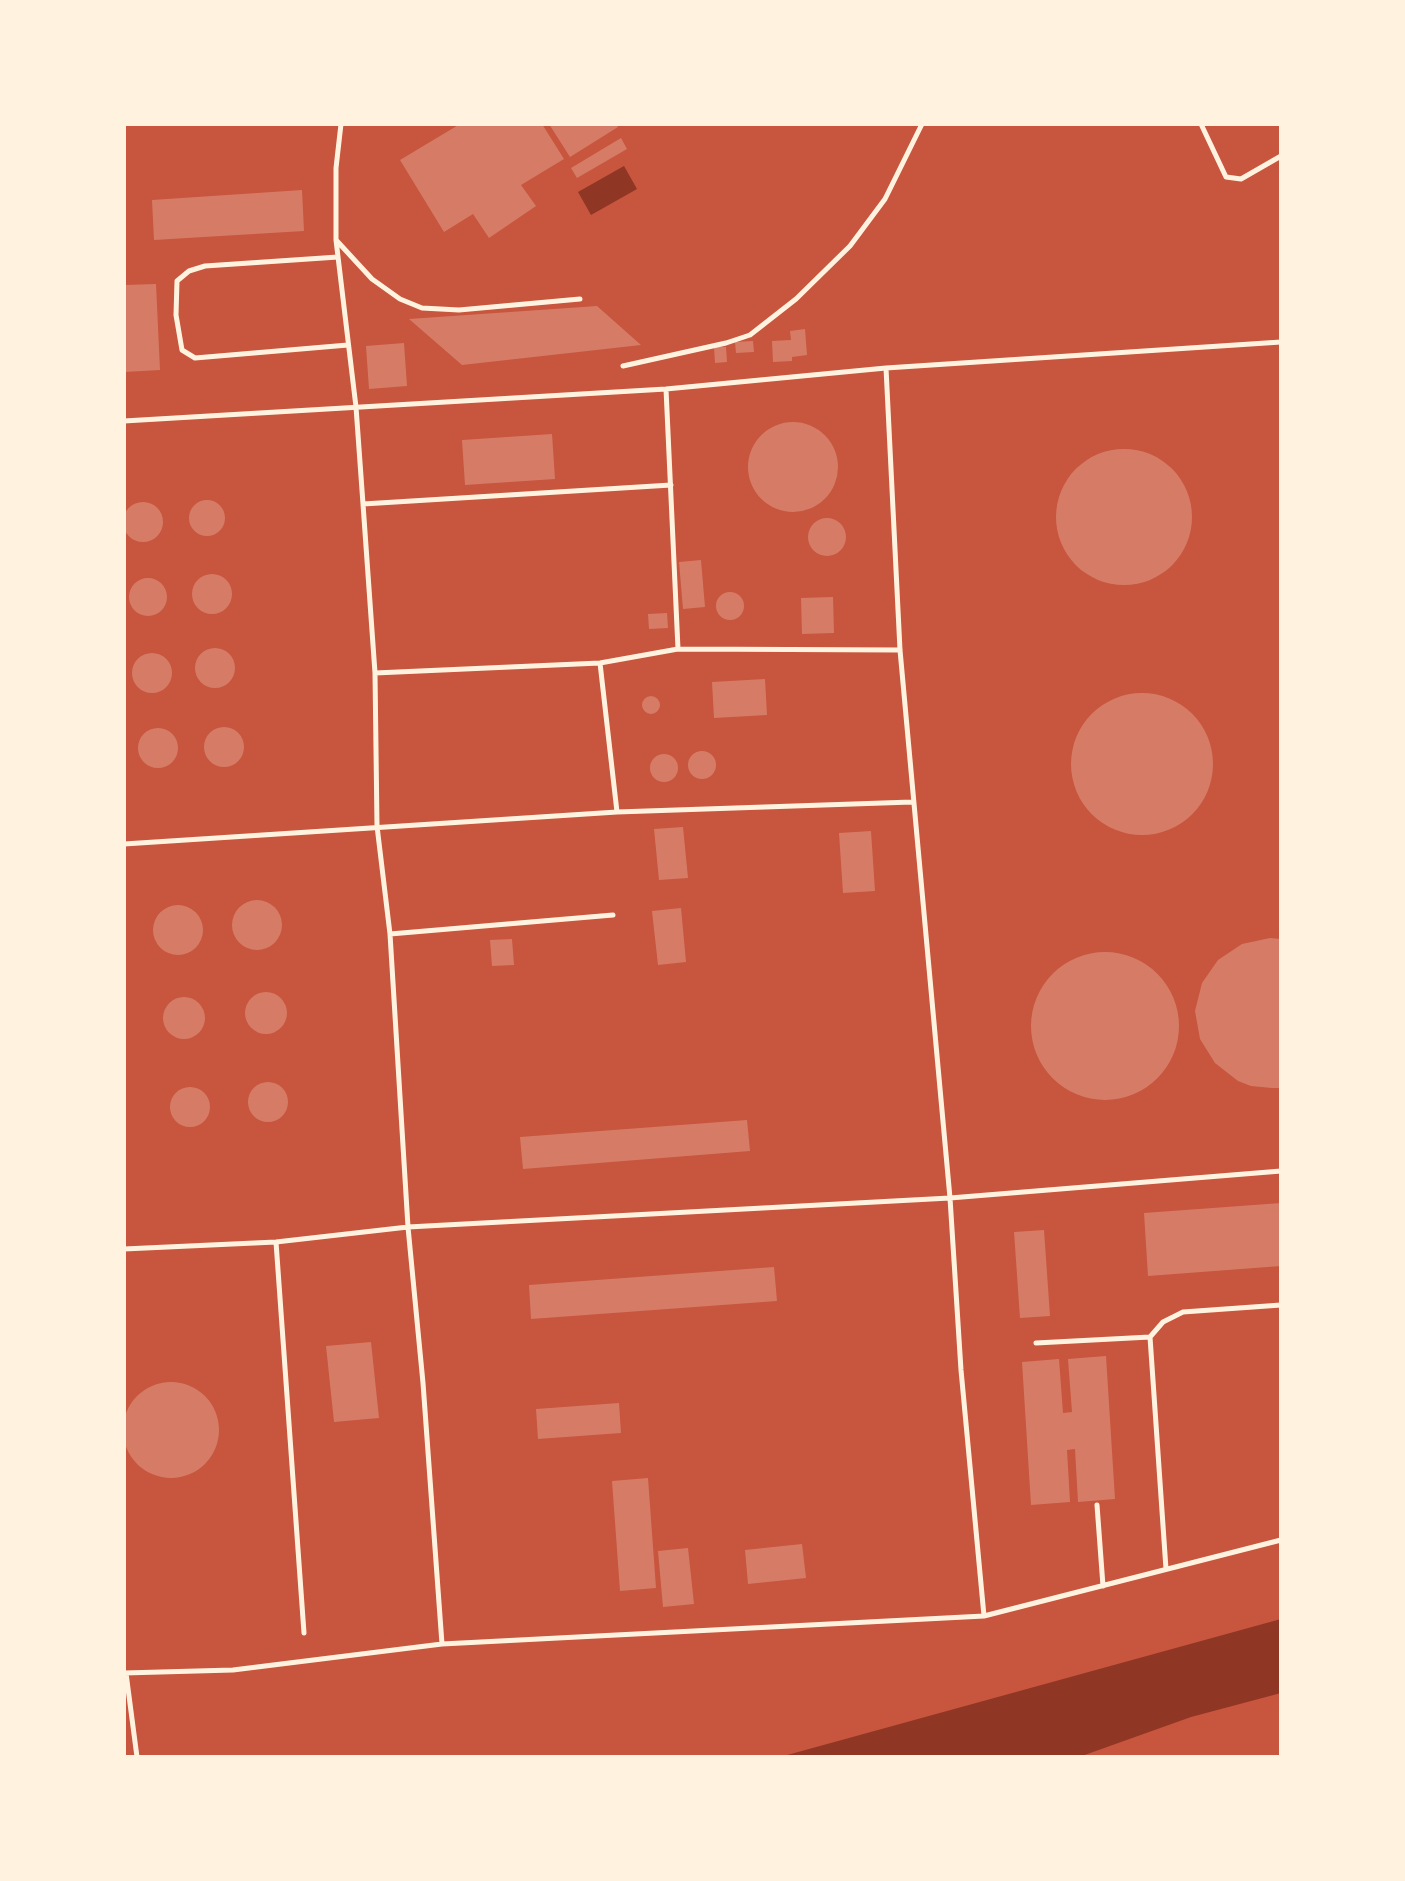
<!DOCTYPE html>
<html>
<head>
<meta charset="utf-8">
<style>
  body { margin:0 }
  #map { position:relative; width:1405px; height:1881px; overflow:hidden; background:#c8553d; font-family:Quicksand,sans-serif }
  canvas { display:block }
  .frame { position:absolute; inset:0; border:126px solid #fff3e0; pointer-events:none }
</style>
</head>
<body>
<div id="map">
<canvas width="1405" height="1881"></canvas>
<div class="frame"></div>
</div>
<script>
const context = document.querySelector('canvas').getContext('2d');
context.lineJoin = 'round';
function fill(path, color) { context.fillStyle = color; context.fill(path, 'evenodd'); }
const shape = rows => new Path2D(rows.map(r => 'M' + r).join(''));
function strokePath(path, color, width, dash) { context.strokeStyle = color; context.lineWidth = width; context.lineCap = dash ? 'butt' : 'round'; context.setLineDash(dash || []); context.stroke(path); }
fill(shape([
  [624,166,637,189,591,215,578,192],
  [1281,1619,1281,1693,1191,1717,1079,1757,780,1757]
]), '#8f3625');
fill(shape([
  [460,124,542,124,564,159,521,185,536,206,489,238,473,214,444,232,400,160],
  [549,124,616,124,618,127,570,157],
  [621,138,627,149,577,178,571,168],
  [302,190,304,231,154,240,152,200],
  [156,284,160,370,124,372,124,285],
  [597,306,641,345,462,365,409,319],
  [805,329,807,355,792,357,792,361,773,362,772,341,791,340,790,331],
  [753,341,754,352,736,353,735,342],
  [404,343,407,386,369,389,366,346],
  [714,347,726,347,727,362,715,363],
  '748 467a45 45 0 1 1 90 0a45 45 0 1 1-90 0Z',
  [552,434,555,479,465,485,462,440],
  '1056 517a68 68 0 1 1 136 0a68 68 0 1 1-136 0Z',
  '189 518a18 18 0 1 1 36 0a18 18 0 1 1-36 0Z',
  '123 522a20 20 0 1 1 40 0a20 20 0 1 1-40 0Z',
  '808 537a19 19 0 1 1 38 0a19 19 0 1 1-38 0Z',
  [701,560,705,607,683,609,679,562],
  '192 594a20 20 0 1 1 40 0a20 20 0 1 1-40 0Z',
  '129 597a19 19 0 1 1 38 0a19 19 0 1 1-38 0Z',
  '716 606a14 14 0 1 1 28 0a14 14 0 1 1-28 0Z',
  [833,597,834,633,802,634,801,598],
  [667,613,668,628,649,629,648,614],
  '195 668a20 20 0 1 1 40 0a20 20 0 1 1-40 0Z',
  '132 673a20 20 0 1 1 40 0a20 20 0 1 1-40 0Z',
  [765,679,767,715,714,718,712,682],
  '1071 764a71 71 0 1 1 142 0a71 71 0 1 1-142 0Z',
  '642 705a9 9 0 1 1 18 0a9 9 0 1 1-18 0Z',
  '204 747a20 20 0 1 1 40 0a20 20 0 1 1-40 0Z',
  '138 748a20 20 0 1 1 40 0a20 20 0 1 1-40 0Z',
  '688 765a14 14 0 1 1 28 0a14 14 0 1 1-28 0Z',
  '650 768a14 14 0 1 1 28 0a14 14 0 1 1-28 0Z',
  [683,827,688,878,659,880,654,829],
  [871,831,875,891,843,893,839,833],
  '232 925a25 25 0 1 1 50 0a25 25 0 1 1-50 0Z',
  '153 930a25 25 0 1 1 50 0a25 25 0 1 1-50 0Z',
  [681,908,686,962,658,965,652,911],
  [1270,938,1281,939,1281,1088,1272,1088,1251,1086,1238,1081,1215,1063,1200,1039,1195,1011,1202,983,1218,960,1242,944],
  [512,939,514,965,492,966,490,940],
  '1031 1026a74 74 0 1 1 148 0a74 74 0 1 1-148 0Z',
  '245 1013a21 21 0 1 1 42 0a21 21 0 1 1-42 0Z',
  '163 1018a21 21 0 1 1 42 0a21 21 0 1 1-42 0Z',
  '248 1102a20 20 0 1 1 40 0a20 20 0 1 1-40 0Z',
  '170 1107a20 20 0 1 1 40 0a20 20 0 1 1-40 0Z',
  [747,1120,750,1151,523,1169,520,1137],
  [1281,1203,1281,1266,1148,1276,1144,1213],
  [1044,1230,1050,1316,1020,1318,1014,1232],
  [774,1267,777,1301,531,1319,529,1285],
  [371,1342,379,1418,334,1422,326,1346],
  [1106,1356,1115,1499,1078,1502,1075,1449,1067,1450,1070,1502,1031,1505,1022,1362,1059,1359,1063,1413,1072,1412,1068,1359],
  '123 1430a48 48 0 1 1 96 0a48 48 0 1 1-96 0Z',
  [619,1403,621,1433,538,1439,536,1409],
  [648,1478,656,1588,620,1591,612,1481],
  [802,1544,806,1578,748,1584,745,1550],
  [688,1548,694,1604,663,1607,658,1551]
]), '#d67c66');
strokePath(shape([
  [341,124,336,168,336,240,356,407,363,504,375,673,377,826,390,934,408,1227,423,1383,442,1644],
  [1201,124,1226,177,1241,179,1281,156],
  [337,241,372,279,400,299,422,308,459,310,580,299],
  [338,257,205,266,189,271,177,281,176,315,182,350,195,358,348,345],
  [623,366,726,343,750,335,796,299,850,246,885,199,922,124],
  [666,389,678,649],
  [124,421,666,389,886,368,1281,342],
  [363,504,671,485],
  [600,663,617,812],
  [375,673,600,663,678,649,900,650],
  [124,844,617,812,912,802],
  [390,934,613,915],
  [276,1242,304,1633],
  [124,1249,276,1242,408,1227,950,1198,1281,1171],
  [1036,1343,1150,1337],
  [1097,1505,1103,1586],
  [1166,1569,1150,1337,1163,1322,1183,1312,1281,1305],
  [984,1616,1281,1540],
  [124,1673,233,1670,442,1644,984,1616,961,1370,950,1198,900,650,886,368],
  [126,1673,137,1757]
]), '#fff3e0', 5);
</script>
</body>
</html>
